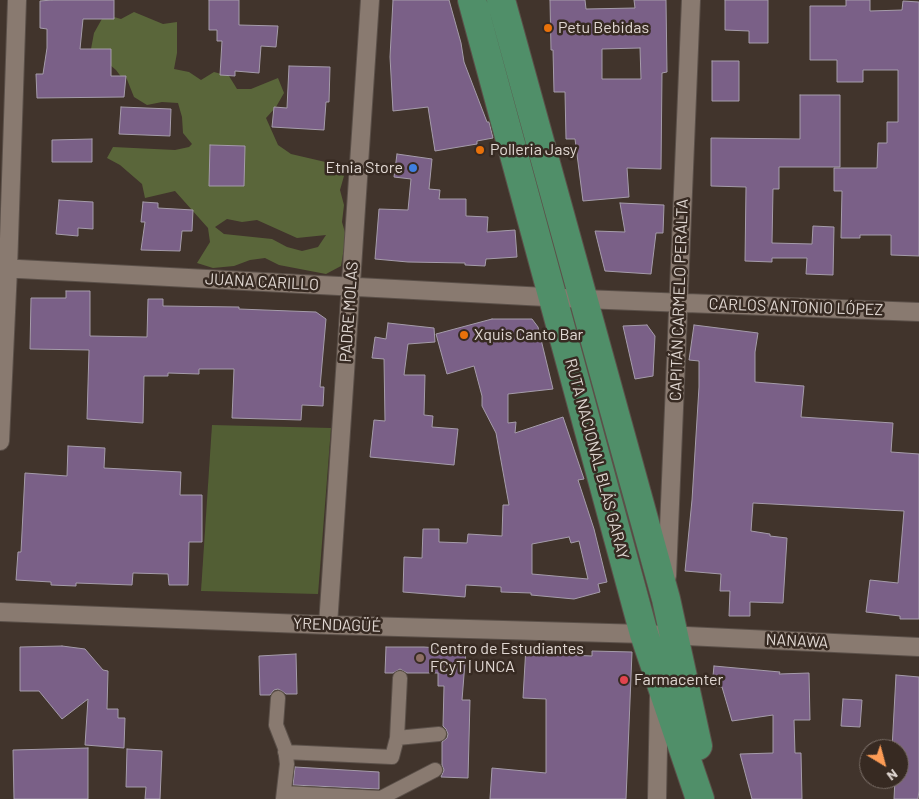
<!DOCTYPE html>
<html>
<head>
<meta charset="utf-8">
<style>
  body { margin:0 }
  #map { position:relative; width:919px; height:799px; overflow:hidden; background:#41342c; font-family:Barlow,sans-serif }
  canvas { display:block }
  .north { position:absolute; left:859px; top:739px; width:50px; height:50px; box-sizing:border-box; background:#372a22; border:1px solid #7b6f68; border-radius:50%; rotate:143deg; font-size:14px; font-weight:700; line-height:20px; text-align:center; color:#e0d7d2 }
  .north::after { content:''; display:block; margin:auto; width:18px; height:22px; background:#fd9c56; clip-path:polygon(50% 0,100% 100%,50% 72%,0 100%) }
</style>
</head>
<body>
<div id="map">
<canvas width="919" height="799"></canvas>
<div class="north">N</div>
</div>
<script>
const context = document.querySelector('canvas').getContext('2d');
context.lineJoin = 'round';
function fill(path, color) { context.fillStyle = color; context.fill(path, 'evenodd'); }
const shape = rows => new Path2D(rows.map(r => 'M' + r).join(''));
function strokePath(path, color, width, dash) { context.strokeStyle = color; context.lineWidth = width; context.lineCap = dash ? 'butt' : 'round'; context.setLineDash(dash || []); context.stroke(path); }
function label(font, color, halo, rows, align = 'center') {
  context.font = font + ' Barlow,sans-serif'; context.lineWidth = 5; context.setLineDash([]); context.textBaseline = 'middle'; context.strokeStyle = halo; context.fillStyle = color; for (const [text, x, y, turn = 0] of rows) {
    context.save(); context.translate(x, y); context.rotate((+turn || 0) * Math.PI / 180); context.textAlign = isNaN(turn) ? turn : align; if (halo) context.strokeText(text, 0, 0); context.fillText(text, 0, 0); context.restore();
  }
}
fill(shape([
  [212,425,331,428,318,594,201,591]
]), '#525e34');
fill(shape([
  [134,12,163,24,177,22,177,53,174,69,189,72,201,80,214,72,229,76,237,89,251,89,278,78,284,93,276,107,266,118,278,145,291,154,334,164,344,176,340,190,344,205,342,222,346,236,341,266,326,274,279,265,265,258,250,260,234,266,213,268,197,263,210,242,208,228,175,191,145,198,142,184,120,165,107,158,113,147,175,150,189,147,192,144,183,133,182,117,178,103,162,102,147,105,134,97,126,77,125,82,116,70,91,49,94,33,103,17,107,15,121,19],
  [210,145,245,146,243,186,209,186],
  [227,219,242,222,257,220,297,238,326,235,318,247,302,251,287,247,272,239,224,234,215,227]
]), '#5a663a');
const building = shape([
  [52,0,114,0,114,19,83,19,80,49,111,49,111,76,126,76,124,97,37,98,36,74,43,74,47,48,47,29,40,28,40,1,52,0],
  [209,0,239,0,239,25,278,26,276,47,261,46,259,73,235,71,235,76,220,75,222,41,217,41,217,30,209,30,209,0],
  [393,0,449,0,461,43,464,62,487,122,489,122,493,138,477,141,477,144,435,151,428,107,393,111,390,57,393,0],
  [550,0,585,0,586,9,635,8,634,0,666,0,667,72,662,73,661,169,627,168,629,197,583,201,575,139,566,139,565,92,554,92,553,50,551,50,550,0],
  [640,48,641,79,602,79,602,49,640,48],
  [725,0,768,0,768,43,749,43,749,31,725,30,725,0],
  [846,0,870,0,870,11,902,10,903,1,919,2,919,256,891,255,891,235,860,235,860,238,841,238,842,191,834,191,834,168,877,168,878,143,887,143,887,122,898,122,898,70,863,70,863,82,837,82,837,60,810,60,810,6,846,6,846,0],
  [712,61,739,61,739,101,712,101,712,61],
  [289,66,330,67,329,102,326,102,324,130,272,127,274,107,287,108,289,66],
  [800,95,840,95,840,167,779,167,779,189,773,189,772,243,812,244,813,226,834,227,833,275,806,274,807,258,772,258,772,262,745,261,746,187,711,186,711,138,800,139,800,95],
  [121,107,171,109,170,136,119,134,121,107],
  [92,139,92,162,52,162,52,140,92,139],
  [210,145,245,146,244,186,209,186,210,145],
  [397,154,432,159,429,189,440,190,439,199,466,199,466,216,488,217,487,232,515,230,517,257,486,259,485,266,465,265,465,263,408,262,375,259,379,209,408,210,411,179,394,177,397,154],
  [59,200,93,202,93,229,78,228,78,236,56,234,59,200],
  [143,202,158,203,158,208,193,210,192,231,182,231,180,251,141,250,145,222,141,222,143,202],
  [620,203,664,205,663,233,656,233,651,274,605,271,595,231,625,232,620,203],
  [66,291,90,291,90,336,147,337,148,299,163,299,163,306,239,307,239,309,316,312,326,319,320,387,324,387,323,406,302,405,301,420,232,418,234,369,199,369,199,374,168,373,168,376,144,376,143,423,87,419,89,350,30,349,31,298,66,298,66,291],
  [492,319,532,319,538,327,553,389,508,394,508,423,516,422,515,433,563,417,584,479,578,480,594,529,607,582,598,584,600,592,574,599,531,595,531,593,501,592,501,587,466,585,465,597,403,592,404,557,422,558,423,529,439,529,439,542,467,543,468,534,502,536,503,505,509,505,496,433,482,406,482,396,474,366,447,374,436,334,492,319],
  [569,537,571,543,579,541,588,579,532,574,532,544,569,537],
  [388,323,434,328,435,342,408,344,404,375,425,375,424,415,433,416,432,427,458,429,454,465,370,457,374,420,385,421,384,359,372,358,375,337,386,339,388,323],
  [647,325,655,336,653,376,635,379,623,326,647,325],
  [694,325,758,333,755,352,755,382,804,386,801,417,893,423,891,452,919,454,919,619,900,619,900,616,866,612,870,580,898,583,904,511,753,503,751,531,770,534,770,536,787,538,783,603,750,602,750,616,729,616,730,591,720,591,721,574,685,571,692,500,699,387,699,361,689,360,694,325],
  [68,446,105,448,104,468,181,472,180,495,202,495,202,542,189,542,188,585,169,585,168,574,133,573,132,585,76,583,76,586,51,585,51,582,16,580,18,552,21,552,25,473,67,476,68,446],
  [62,646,85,649,103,670,108,671,107,709,118,709,118,718,125,718,124,748,85,745,88,699,62,719,39,691,20,691,20,647,62,646],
  [526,646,550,647,548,654,592,656,592,651,632,652,626,799,490,799,492,768,546,773,546,699,523,698,526,646],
  [386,647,424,647,466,650,462,700,470,700,468,778,441,777,444,770,442,765,442,742,447,738,448,734,446,729,443,726,444,686,438,686,438,673,407,673,400,669,393,673,385,673,386,647],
  [296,654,297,694,286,694,282,691,278,689,274,690,270,695,260,695,259,656,296,654],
  [714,666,780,672,779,674,809,673,810,720,794,720,795,753,801,753,802,799,752,799,740,754,773,753,773,715,732,721,722,687,712,686,714,666],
  [896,675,919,677,919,790,918,799,894,799,895,779,899,779,899,749,892,749,896,675],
  [843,699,862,700,860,727,841,726,843,699],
  [88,748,88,799,14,799,13,750,88,748],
  [127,749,162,751,160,799,145,799,146,787,126,787,127,749],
  [295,767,379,772,379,789,293,785,295,767]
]);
fill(building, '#7a6087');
strokePath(building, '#a59caa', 1);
const pedestrian = shape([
  [278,698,276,725,285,748,287,764,283,799],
  [397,738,439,734],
  [285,752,392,757,397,738,400,678],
  [284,793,381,798,435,770]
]);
const minor = shape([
  [0,268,583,299,919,312],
  [0,441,8,269,17,0],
  [667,576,691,0],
  [0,612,328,625,644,634,919,647],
  [328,625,370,0],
  [657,799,659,695]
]);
const trunk = shape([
  [472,0,644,634,700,799],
  [501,0,666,599,698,746]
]);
strokePath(pedestrian, '#5b5049', 16);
strokePath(minor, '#5b5049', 20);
strokePath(trunk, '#5b5049', 30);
strokePath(pedestrian, '#897a70', 14);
strokePath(minor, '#897a70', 18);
strokePath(trunk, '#508f69', 28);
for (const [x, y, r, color] of [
  [548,28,5,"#e8710a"],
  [480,150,5,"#e8710a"],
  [413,168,5,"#3f7fe0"],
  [464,335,5,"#e8710a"],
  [420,658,5,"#8d6e63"],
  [624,680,5,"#e0444e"]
]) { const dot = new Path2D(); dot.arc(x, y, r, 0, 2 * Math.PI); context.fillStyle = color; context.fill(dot); strokePath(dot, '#372a22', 2); }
label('16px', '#e0d7d2', '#372a22', [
  ["Petu Bebidas",558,28],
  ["Polleria Jasy",490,150],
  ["Etnia Store",403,168,"right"],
  ["Xquis Canto Bar",474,335],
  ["Centro de Estudiantes",430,649],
  ["FCyT | UNCA",430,667],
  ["Farmacenter",634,680]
], 'left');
label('16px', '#e0d7d2', '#372a22', [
  ["JUANA CARILLO",262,282,3],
  ["CAPITÁN CARMELO PERALTA",679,300,-88],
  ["CARLOS ANTONIO LÓPEZ",796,307,2],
  ["PADRE MOLAS",349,312,-86],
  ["RUTA NACIONAL BLÁS GARAY",597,459,75],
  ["YRENDAGÜÉ",337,625,2],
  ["NANAWA",797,641,3]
]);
</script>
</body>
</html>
